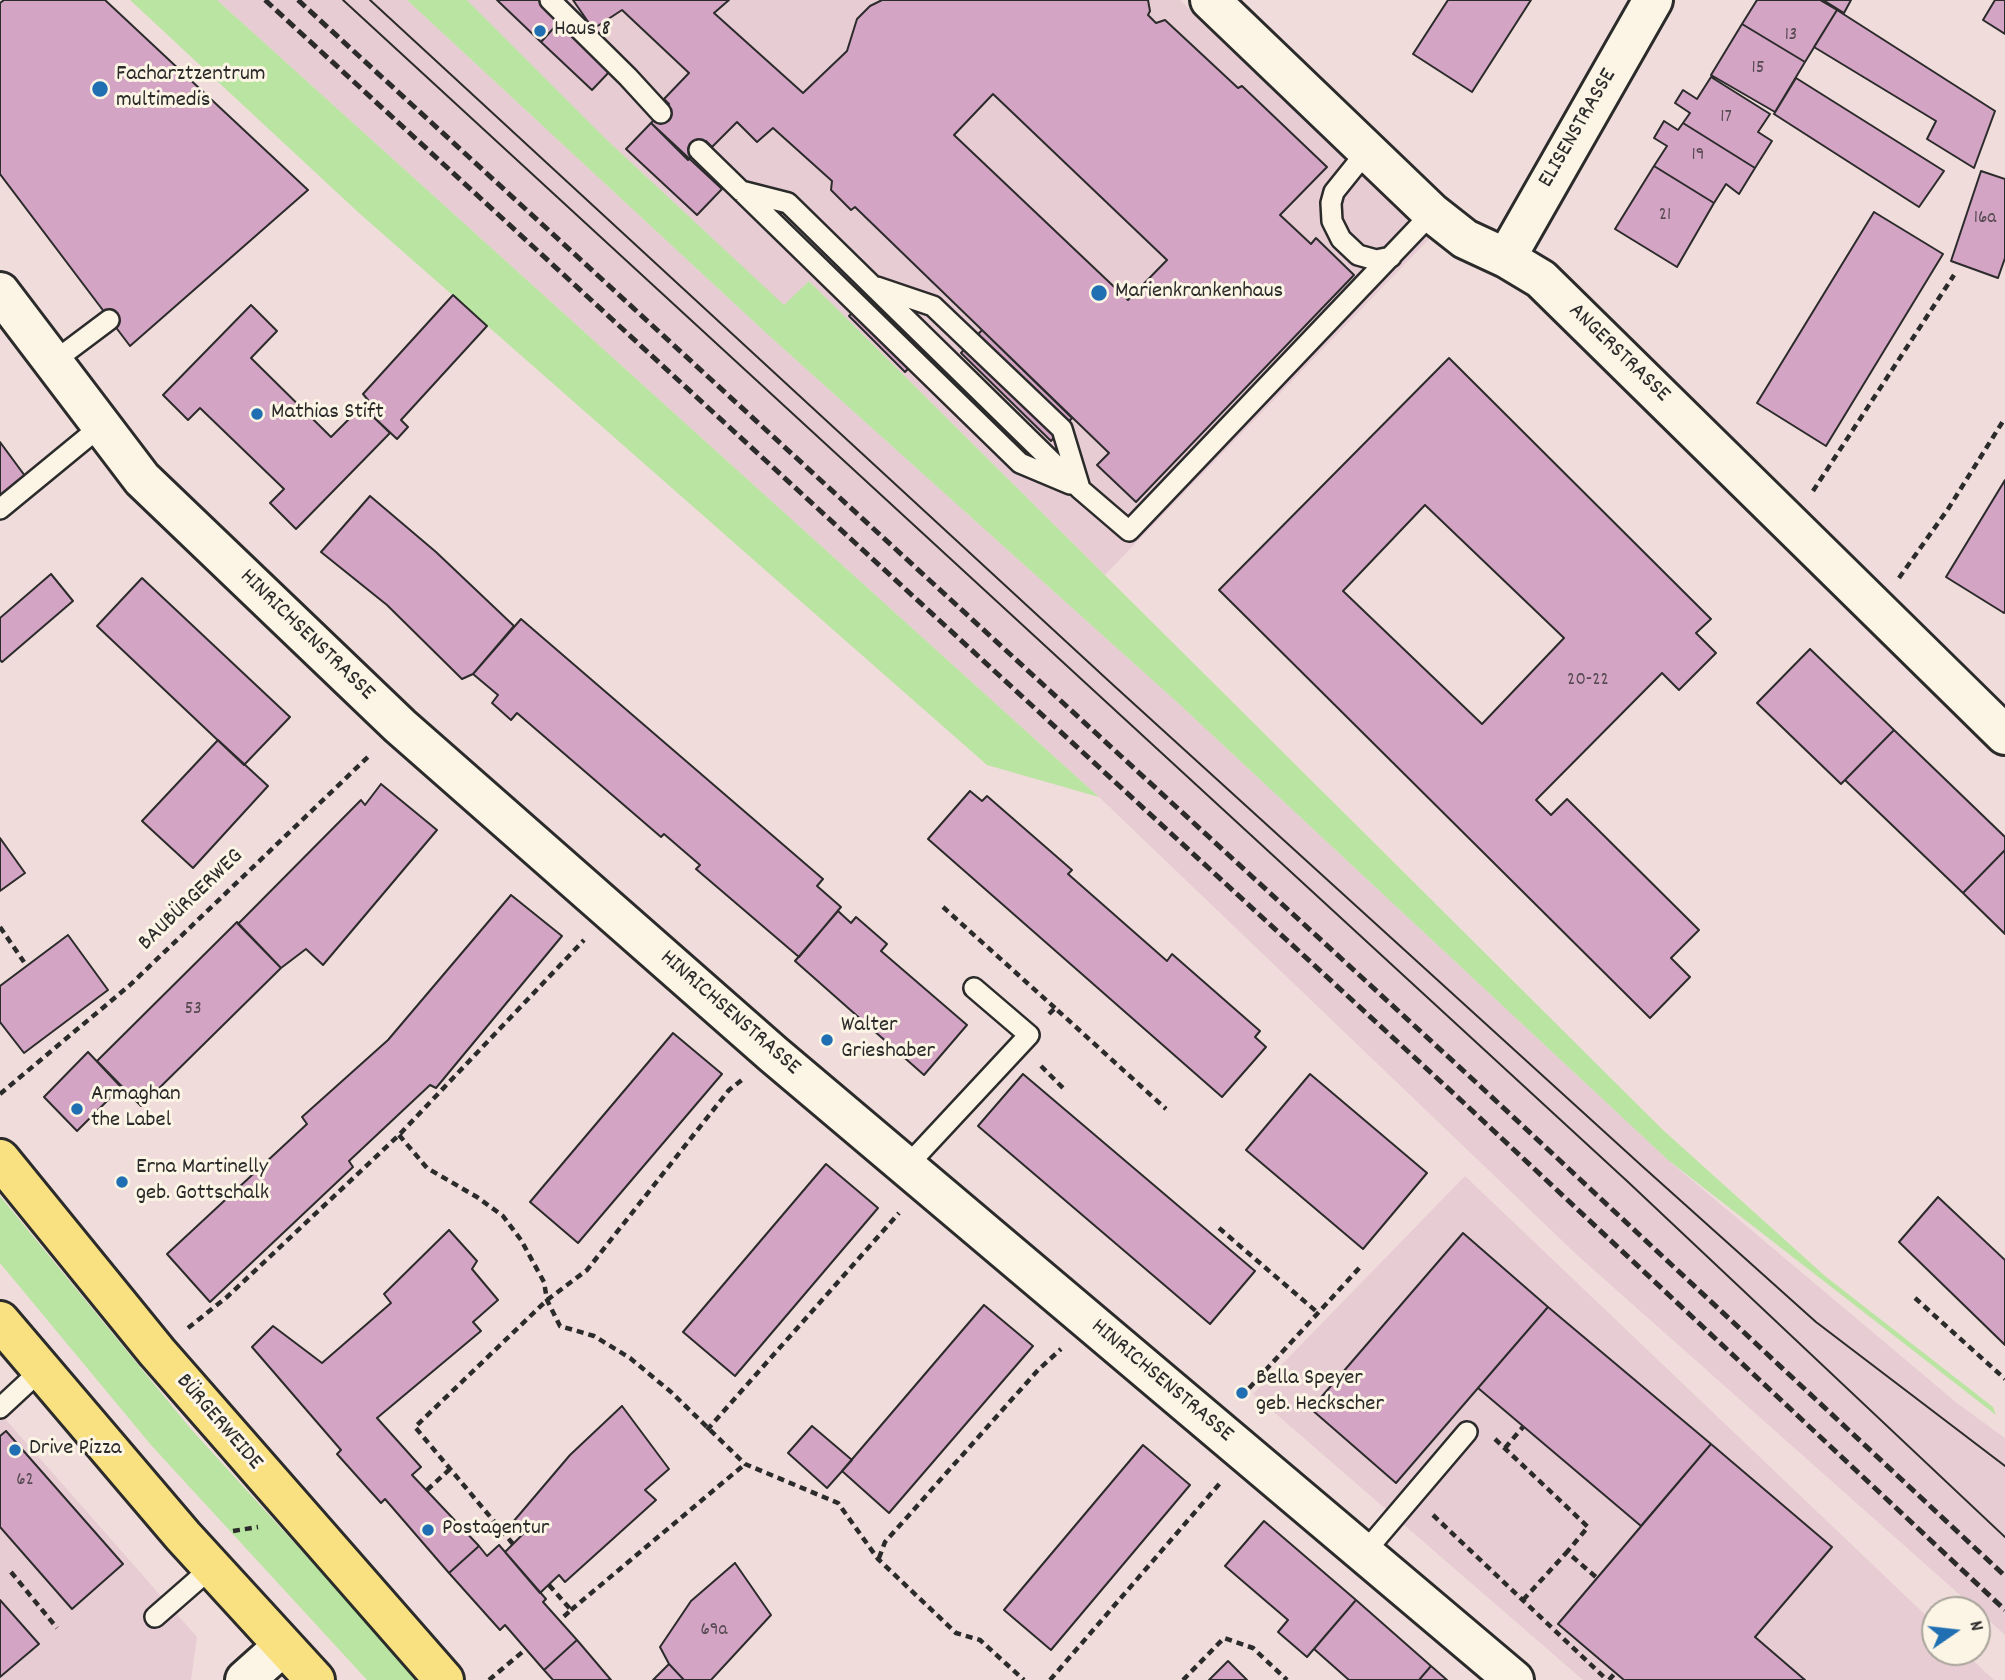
<!DOCTYPE html>
<html>
<head>
<meta charset="utf-8">
<style>
  body { margin:0 }
  #map { position:relative; width:2005px; height:1680px; overflow:hidden; background:#f0dddb; font-family:Dekko,sans-serif }
  canvas { display:block }
  .north { position:absolute; left:1921px; top:1596px; width:70px; height:70px; box-sizing:border-box; background:#fcf5e5; border:2px solid #a8a49b; border-radius:50%; rotate:76deg; font-size:19px; font-weight:700; line-height:28px; text-align:center; color:#2b2b2b }
  .north::after { content:''; display:block; margin:auto; width:24px; height:32px; background:#1f6fb2; clip-path:polygon(50% 0,100% 100%,50% 72%,0 100%) }
</style>
</head>
<body>
<div id="map">
<canvas width="2005" height="1680"></canvas>
<div class="north">N</div>
</div>
<script>
const context = document.querySelector('canvas').getContext('2d');
context.lineJoin = 'round';
function fill(path, color) { context.fillStyle = color; context.fill(path, 'evenodd'); }
const shape = rows => new Path2D(rows.map(r => 'M' + r).join(''));
function strokePath(path, color, width, dash) { context.strokeStyle = color; context.lineWidth = width; context.lineCap = dash ? 'butt' : 'round'; context.setLineDash(dash || []); context.stroke(path); }
function label(font, color, halo, rows, align = 'center') {
  context.font = font + ' Dekko,sans-serif'; context.lineWidth = 6; context.setLineDash([]); context.textBaseline = 'middle'; context.strokeStyle = halo; context.fillStyle = color; for (const [text, x, y, turn = 0] of rows) {
    context.save(); context.translate(x, y); context.rotate((+turn || 0) * Math.PI / 180); context.textAlign = isNaN(turn) ? turn : align; if (halo) context.strokeText(text, 0, 0); context.fillText(text, 0, 0); context.restore();
  }
}
fill(shape([
  [217,0,407,0,765,332,1178,703,1668,1160,1957,1403,2005,1438,2005,1635,1577,1255,1099,797],
  [454,0,1180,0,1431,237,1105,575,809,281,784,306,607,140],
  [1465,1176,1935,1624,1935,1652,1964,1652,1994,1680,1583,1680,1253,1394],
  [0,1413,197,1637,191,1680,0,1680]
]), '#e8ccd4');
fill(shape([
  [130,0,217,0,1099,797,987,765,359,213],
  [407,0,467,0,607,140,784,305,809,281,1663,1130,1825,1276,1993,1407,1996,1415,1668,1160,1178,703,765,332],
  [0,1196,190,1428,419,1680,367,1680,151,1445,0,1263]
]), '#b9e4a1');
const building = shape([
  [4,0,105,0,308,190,130,346,0,174,0,3,4,0],
  [497,0,541,0,561,20,541,42,497,0],
  [573,0,729,0,714,13,803,93,847,51,857,19,870,6,882,0,1148,0,1150,11,1148,15,1156,23,1165,20,1238,88,1242,86,1327,167,1280,215,1311,244,1316,238,1354,275,1136,502,1097,465,1109,453,855,207,851,210,831,190,832,181,773,128,757,142,737,122,712,147,706,141,688,160,651,123,669,104,664,99,689,73,622,10,593,29,573,0],
  [993,94,1167,260,1128,300,954,135,993,94],
  [1448,0,1531,0,1472,92,1413,54,1448,0],
  [1757,0,1820,0,1837,10,1805,62,1742,24,1757,0],
  [1823,0,1851,0,1844,13,1823,0],
  [1995,0,2005,0,2005,34,1983,20,1995,0],
  [1837,10,1995,111,1974,168,1927,139,1936,121,1814,47,1837,10],
  [561,20,612,69,592,90,541,42,561,20],
  [1742,24,1805,62,1775,112,1711,75,1742,24],
  [1711,77,1770,114,1758,132,1772,141,1755,168,1683,123,1690,113,1675,103,1683,90,1697,99,1711,77],
  [1796,78,1944,171,1919,207,1774,114,1796,78],
  [1664,121,1678,130,1683,123,1755,168,1739,194,1726,184,1714,203,1654,166,1667,146,1654,138,1664,121],
  [651,123,722,189,697,215,626,149,651,123],
  [1654,166,1714,203,1677,267,1615,229,1654,166],
  [1981,171,2005,179,2005,258,1998,278,1951,261,1981,171],
  [1874,212,1943,254,1826,446,1757,403,1874,212],
  [453,295,487,326,401,420,408,427,397,439,362,406,368,400,363,394,453,295],
  [870,295,925,351,905,372,849,316,870,295],
  [251,305,277,331,251,358,331,437,362,406,390,433,296,529,270,503,284,489,200,408,188,420,163,395,251,305],
  [982,330,1072,418,1051,441,961,353,982,330],
  [1449,358,1711,619,1696,633,1716,653,1679,690,1662,673,1536,800,1551,815,1567,799,1699,930,1671,958,1690,977,1650,1018,1219,590,1449,358],
  [1425,505,1564,638,1482,724,1343,591,1425,505],
  [0,442,28,480,0,500,0,442],
  [2005,480,2005,611,2004,613,1946,577,2005,480],
  [370,496,436,552,514,626,473,674,462,679,387,605,321,552,370,496],
  [51,574,73,601,2,662,0,660,0,618,51,574],
  [142,578,290,717,244,765,97,626,142,578],
  [521,619,823,879,817,886,841,907,799,957,696,869,700,865,664,834,661,837,517,713,511,720,492,703,498,695,473,674,521,619],
  [1810,649,1894,730,1841,784,1757,703,1810,649],
  [1894,730,2005,837,2005,850,1963,893,1845,780,1894,730],
  [218,740,268,786,193,868,142,821,218,740],
  [381,784,437,830,323,965,306,949,281,968,238,924,361,800,365,805,381,784],
  [970,791,982,801,987,796,1072,870,1068,874,1167,961,1172,954,1260,1031,1255,1037,1266,1047,1222,1097,928,839,970,791],
  [0,838,25,873,0,891,0,838],
  [2005,850,2005,934,1963,893,2005,850],
  [511,895,562,936,436,1088,430,1085,349,1161,353,1167,210,1302,167,1254,307,1124,302,1117,388,1040,511,895],
  [838,911,851,923,856,917,887,944,881,951,967,1025,924,1075,795,961,838,911],
  [237,922,281,968,141,1106,97,1061,237,922],
  [68,935,108,990,24,1053,0,1022,0,986,68,935],
  [673,1033,722,1074,578,1243,530,1202,673,1033],
  [88,1052,121,1087,77,1131,44,1097,88,1052],
  [1023,1074,1255,1271,1210,1324,978,1126,1023,1074],
  [1310,1074,1427,1173,1363,1249,1246,1150,1310,1074],
  [826,1164,878,1208,735,1376,683,1332,826,1164],
  [1938,1197,2005,1260,2005,1345,1899,1242,1938,1197],
  [449,1230,477,1261,472,1269,498,1300,473,1322,481,1331,377,1418,421,1467,412,1475,479,1546,449,1573,385,1499,381,1503,337,1454,341,1450,252,1347,273,1326,322,1363,391,1303,384,1294,449,1230],
  [1463,1233,1548,1307,1396,1483,1311,1409,1463,1233],
  [984,1305,1033,1346,889,1513,842,1471,984,1305],
  [1548,1307,1711,1444,1641,1526,1478,1388,1548,1307],
  [622,1406,669,1469,645,1490,656,1500,565,1582,559,1575,540,1593,505,1552,523,1534,513,1522,570,1455,622,1406],
  [812,1426,852,1460,827,1488,788,1453,812,1426],
  [6,1431,123,1564,72,1609,0,1527,0,1436,6,1431],
  [1711,1444,1832,1547,1755,1637,1805,1680,1624,1680,1558,1624,1711,1444],
  [1143,1445,1190,1485,1051,1650,1004,1610,1143,1445],
  [1264,1521,1356,1600,1307,1657,1278,1632,1288,1620,1225,1566,1264,1521],
  [499,1545,546,1599,543,1602,577,1640,544,1670,505,1625,500,1630,449,1573,479,1546,487,1556,499,1545],
  [735,1563,771,1615,711,1680,684,1680,669,1664,660,1647,691,1601,735,1563],
  [0,1600,39,1644,0,1677,0,1600],
  [1356,1600,1431,1666,1419,1680,1349,1680,1314,1649,1356,1600],
  [577,1640,611,1680,553,1680,544,1670,577,1640],
  [1228,1661,1247,1680,1209,1680,1228,1661],
  [669,1664,684,1680,653,1680,669,1664],
  [1431,1666,1447,1680,1419,1680,1431,1666]
]);
fill(building, '#d4a4c4');
strokePath(building, '#2b2b2b', 2);
const lane = shape([
  [550,0,628,77,661,113],
  [699,150,1020,463,1070,484],
  [1367,151,1334,192,1331,203,1332,221,1341,239,1358,255,1376,260,1391,257],
  [741,191,788,203,1080,489,1129,531,1432,213],
  [877,287,933,306,1062,429,1079,485],
  [53,362,109,320],
  [0,509,101,426],
  [906,1167,1029,1035,974,988],
  [0,1408,41,1370],
  [1364,1553,1467,1432],
  [155,1617,211,1568]
]);
const street = shape([
  [1210,0,1432,213,1465,239,1506,258,1541,279,2005,735],
  [1506,258,1653,0],
  [0,292,142,479,400,726,773,1054,1514,1680],
  [245,1680,283,1646]
]);
const primary = shape([
  [0,1159,157,1352,444,1680],
  [0,1321,183,1536,315,1680]
]);
strokePath(lane, '#2b2b2b', 24);
strokePath(street, '#2b2b2b', 44);
strokePath(primary, '#2b2b2b', 44);
strokePath(shape([
  [1813,491,1954,275],
  [1899,578,1948,509,2005,418],
  [943,907,1055,1008],
  [0,927,24,962],
  [1049,1014,1055,1008,1166,1109],
  [1041,1066,1065,1090],
  [0,1094,130,985,371,754],
  [399,1135,427,1168,477,1197,503,1216,521,1240,544,1282,547,1300,560,1326,594,1336,630,1358,671,1392,745,1464,838,1503,878,1559,956,1633,980,1640,1024,1680],
  [1219,1228,1317,1312],
  [1915,1298,2005,1379],
  [188,1328,227,1297,399,1135,584,940],
  [1241,1397,1361,1266],
  [707,1430,899,1213],
  [1495,1439,1588,1527,1567,1552],
  [1505,1448,1523,1427],
  [427,1490,450,1469],
  [1433,1515,1607,1680],
  [233,1531,258,1527],
  [513,1544,415,1427,547,1300,587,1270,729,1090,743,1079],
  [879,1558,885,1542,1038,1370,1061,1349],
  [11,1572,57,1628],
  [549,1585,571,1610,560,1620],
  [1523,1600,1567,1552,1597,1578],
  [571,1610,745,1464],
  [489,1680,526,1649],
  [1050,1680,1221,1482],
  [1183,1680,1224,1638,1253,1648,1287,1680],
  [1609,1680,1615,1673]
]), '#2b2b2b', 4.5, [7, 5]);
strokePath(lane, '#fcf5e5', 19);
strokePath(street, '#fcf5e5', 38);
strokePath(primary, '#f9e181', 38);
strokePath(shape([
  [343,0,1627,1181,2005,1537],
  [370,0,1111,683,1642,1166,1816,1322,2005,1466]
]), '#2b2b2b', 2);
strokePath(shape([
  [265,0,1464,1103,2005,1610],
  [298,0,1480,1086,2005,1576]
]), '#2b2b2b', 5, [10, 5]);
for (const [x, y, r, color] of [
  [540,31,7,"#1f6fb2"],
  [100,89,9,"#1f6fb2"],
  [1099,293,9,"#1f6fb2"],
  [257,414,7,"#1f6fb2"],
  [827,1040,7,"#1f6fb2"],
  [77,1109,7,"#1f6fb2"],
  [122,1182,7,"#1f6fb2"],
  [1242,1393,7,"#1f6fb2"],
  [15,1450,7,"#1f6fb2"],
  [428,1530,7,"#1f6fb2"]
]) { const dot = new Path2D(); dot.arc(x, y, r, 0, 2 * Math.PI); context.fillStyle = color; context.fill(dot); strokePath(dot, '#fcf5e5', 2.5); }
label('19px', '#554951', null, [
  ["13",1791,36],
  ["15",1758,69],
  ["17",1726,118],
  ["19",1698,156],
  ["21",1665,216],
  ["16a",1985,219],
  ["20-22",1588,681],
  ["53",193,1010],
  ["62",25,1481],
  ["69a",714,1631]
]);
label('23px', '#2b2b2b', '#fcf5e5', [
  ["Haus 8",554,31],
  ["Facharztzentrum",116,76],
  ["multimedis",116,102],
  ["Marienkrankenhaus",1115,293],
  ["Mathias Stift",271,414],
  ["Walter",841,1027],
  ["Grieshaber",841,1053],
  ["Armaghan",91,1096],
  ["the Label",91,1122],
  ["Erna Martinelly",136,1169],
  ["geb. Gottschalk",136,1195],
  ["Bella Speyer",1256,1380],
  ["geb. Heckscher",1256,1406],
  ["Drive Pizza",29,1450],
  ["Postagentur",442,1530]
], 'left');
label('23px', '#2b2b2b', '#fcf5e5', [
  ["ELISENSTRASSE",1579,129,-60],
  ["ANGERSTRASSE",1618,354,44],
  ["HINRICHSENSTRASSE",306,636,44],
  ["BAUBÜRGERWEG",192,901,-44],
  ["HINRICHSENSTRASSE",729,1014,41],
  ["HINRICHSENSTRASSE",1161,1382,40],
  ["BÜRGERWEIDE",218,1423,49]
]);
</script>
</body>
</html>
